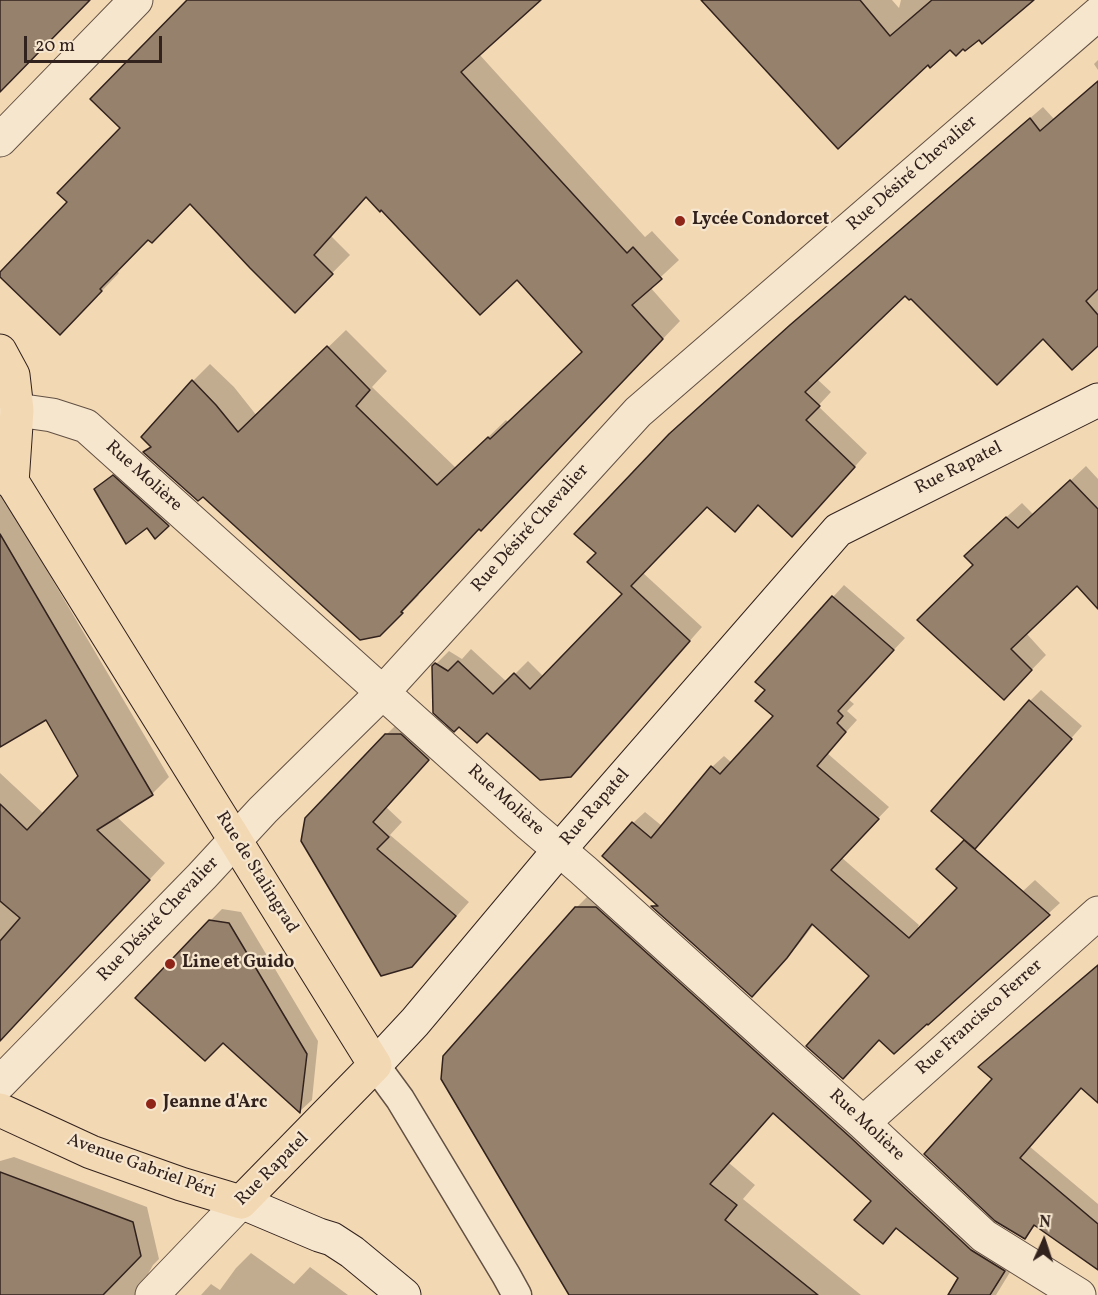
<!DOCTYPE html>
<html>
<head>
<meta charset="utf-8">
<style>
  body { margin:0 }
  #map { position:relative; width:1098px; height:1295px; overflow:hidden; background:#f3d8b4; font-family:Vollkorn,serif }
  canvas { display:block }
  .north { position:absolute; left:1014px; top:1211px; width:60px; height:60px; -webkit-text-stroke:4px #f7e6ce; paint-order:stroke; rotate:3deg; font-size:16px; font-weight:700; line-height:24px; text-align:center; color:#32221d }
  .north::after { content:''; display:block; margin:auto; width:21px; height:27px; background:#32221d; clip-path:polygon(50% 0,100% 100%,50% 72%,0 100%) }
  .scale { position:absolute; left:24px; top:36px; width:138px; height:27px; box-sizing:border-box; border:3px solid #32221d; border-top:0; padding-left:8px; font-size:18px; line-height:21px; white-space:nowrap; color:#32221d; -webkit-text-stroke:4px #f7e6ce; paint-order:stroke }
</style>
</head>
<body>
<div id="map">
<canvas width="1098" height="1295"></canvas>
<div class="north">N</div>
<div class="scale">20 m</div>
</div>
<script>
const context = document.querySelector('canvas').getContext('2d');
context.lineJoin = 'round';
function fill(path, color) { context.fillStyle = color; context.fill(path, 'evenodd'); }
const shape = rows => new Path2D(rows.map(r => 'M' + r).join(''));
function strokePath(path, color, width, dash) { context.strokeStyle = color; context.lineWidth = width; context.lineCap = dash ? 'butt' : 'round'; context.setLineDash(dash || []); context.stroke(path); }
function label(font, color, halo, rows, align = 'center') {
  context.font = font + ' Vollkorn,serif'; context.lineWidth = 4.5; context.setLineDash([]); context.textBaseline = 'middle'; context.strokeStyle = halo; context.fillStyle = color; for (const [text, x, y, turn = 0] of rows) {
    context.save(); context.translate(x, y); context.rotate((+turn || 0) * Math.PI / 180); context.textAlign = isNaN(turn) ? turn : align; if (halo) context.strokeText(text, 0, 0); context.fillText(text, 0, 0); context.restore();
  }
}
fill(shape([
  [189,0,539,0,479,54,645,237,652,231,679,260,650,287,680,321,498,511,479,528,417,593,419,595,380,635,203,495,146,452,152,446,193,381,210,364,234,387,257,416,346,330,387,371,372,387,456,468,506,420,509,423,584,351,517,278,381,208,367,196,331,236,350,255,295,311,190,202,148,238,116,270,119,273,78,316,0,274,69,202,122,128],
  [703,0,892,0,899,8,901,0,1032,0,979,38,950,47,930,65],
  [1098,60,1098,70,1094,64],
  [1098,81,1098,344,1043,337,905,294,817,379,831,392,818,406,867,453,805,522,759,504,708,506,642,572,702,627,583,762,487,731,459,725,434,666,449,651,462,659,471,649,507,682,528,661,544,677,625,594,598,553,684,421,805,312,1043,107,1054,119],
  [1086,466,1098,479,1098,584,1077,584,1026,633,1046,655,1019,683,975,565,980,541,1022,503,1034,515],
  [119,471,174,520,155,536,148,525,101,484],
  [0,491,169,777,152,794,116,816,165,863,20,1018,0,1031,0,773,44,814,80,776,46,718,4,743,0,747],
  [844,585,905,638,848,699,854,704,847,711,857,720,827,753,889,807,841,857,919,925,918,927,950,958,1035,880,1060,903,928,1023,871,976,814,924,798,945,752,995,653,906,656,903,633,823,645,812,662,826,712,767,724,756,732,763,775,716,833,597],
  [1041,690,1082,726,975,847,1030,701],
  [401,720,442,745,386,807,402,822,390,835,469,902,426,951,303,841,386,735],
  [596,888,1023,1251,996,1295,949,1295,960,1278,898,1227,883,1242,873,1201,774,1112,729,1163,755,1185,743,1199,861,1295,570,1295,576,908],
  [222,909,241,912,318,1041,312,1100,300,1111,223,1041,210,921],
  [1098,965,1098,1058,1029,1146,1098,1204,1098,1268,1036,1225,1024,1237,926,1154],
  [14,1157,147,1207,159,1259,153,1265,148,1274,148,1284,155,1295,0,1295,0,1161],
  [251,1253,294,1284,310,1267,348,1295,201,1295,211,1284,220,1290,236,1268]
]), '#0003');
const building = shape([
  [0,0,90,0,0,92,0,0],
  [187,0,541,0,461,72,627,253,633,247,662,279,632,305,663,339,481,531,479,529,401,612,403,613,380,636,360,640,203,497,198,501,143,452,151,447,141,437,192,380,216,405,238,432,327,346,370,390,356,406,437,485,488,437,490,439,582,352,517,280,480,315,381,210,380,212,366,197,314,255,333,274,295,313,250,268,190,204,152,243,148,240,100,289,102,291,60,335,0,277,0,272,67,202,57,193,120,128,90,99,187,0],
  [701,0,860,0,890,36,932,0,1034,0,982,44,979,40,965,51,963,49,956,56,950,50,930,68,928,65,838,149,701,0],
  [1098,81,1098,289,1086,301,1098,315,1098,346,1072,370,1043,339,997,385,911,299,909,300,905,296,805,392,820,406,806,420,855,467,792,537,758,505,735,532,707,507,631,586,690,641,571,777,540,780,487,733,477,743,459,727,454,732,433,713,432,666,435,663,448,671,458,661,493,694,514,673,530,689,622,594,587,562,596,553,574,534,669,434,790,325,1030,118,1040,131,1098,81],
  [113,475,169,526,155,539,147,528,126,544,94,489,113,475],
  [1070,480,1098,509,1098,609,1077,586,1011,649,1032,670,1004,700,917,620,973,565,964,556,1006,517,1018,528,1070,480],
  [0,534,153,795,97,830,150,880,0,1041,0,941,20,918,0,901,0,804,27,830,78,776,46,720,0,747,0,534],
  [832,596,894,650,838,711,843,716,837,723,846,732,817,766,879,819,831,870,909,938,957,888,936,869,964,840,1050,915,928,1025,927,1024,894,1054,879,1040,843,1079,806,1046,869,976,812,924,787,958,752,997,651,906,658,906,602,856,632,822,651,838,711,766,720,774,773,716,755,701,765,690,755,682,832,596],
  [1029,700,1072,739,975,849,931,811,1029,700],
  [385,734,401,734,429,760,373,822,389,837,377,849,456,916,412,967,381,976,301,841,305,818,385,734],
  [575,907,596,907,850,1137,971,1250,1005,1271,990,1295,948,1295,958,1278,896,1228,883,1244,854,1220,871,1201,773,1113,710,1184,737,1205,725,1220,818,1295,569,1295,441,1079,443,1056,575,907],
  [209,920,229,923,307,1054,300,1113,223,1043,205,1061,135,998,209,920],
  [1098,965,1098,1103,1081,1088,1020,1158,1098,1224,1098,1270,1034,1225,1025,1239,995,1221,924,1154,992,1079,978,1067,1098,965],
  [0,1172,133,1222,141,1256,103,1295,0,1295,0,1172]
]);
fill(building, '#96816c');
strokePath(building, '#32221d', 1.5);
const pedestrian = shape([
  [375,1065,400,1099,506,1275,517,1295]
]);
const minor = shape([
  [0,140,136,0],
  [0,414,17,410,52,415,86,426,529,824,583,870,863,1123,984,1236,1079,1295],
  [0,1083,202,876,263,810,383,692,638,412,1098,14],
  [863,1123,1098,913],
  [152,1295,241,1202]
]);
const secondary = shape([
  [375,1065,415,1022,560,849,838,530,1098,400],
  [241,1202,319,1235,332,1239,352,1252,404,1295]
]);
const primary = shape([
  [0,351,13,375,17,410,12,483],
  [0,462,375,1065,241,1202,181,1184,91,1152,0,1110]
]);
strokePath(pedestrian, '#625043', 31);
strokePath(minor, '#625043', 35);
strokePath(secondary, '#32221d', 35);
strokePath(primary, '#32221d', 35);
strokePath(pedestrian, '#f7e6ce', 28);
strokePath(minor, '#f7e6ce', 33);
strokePath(secondary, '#f7e6ce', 33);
strokePath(primary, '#f3d8b4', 33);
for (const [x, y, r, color] of [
  [680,221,6,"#8f2418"],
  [170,964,6,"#8f2418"],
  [151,1104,6,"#8f2418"]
]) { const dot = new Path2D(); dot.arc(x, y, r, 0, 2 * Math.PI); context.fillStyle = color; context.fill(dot); strokePath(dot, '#f7e6ce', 2); }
label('18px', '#32221d', '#f7e6ce', [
  ["Rue Désiré Chevalier",913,174,-41],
  ["Rue Rapatel",959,469,-27],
  ["Rue Molière",143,477,42],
  ["Rue Désiré Chevalier",531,529,-48],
  ["Rue Molière",505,801,42],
  ["Rue Rapatel",596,808,-49],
  ["Rue de Stalingrad",256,873,58],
  ["Rue Désiré Chevalier",159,920,-46],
  ["Rue Francisco Ferrer",980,1018,-42],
  ["Rue Molière",866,1126,43],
  ["Avenue Gabriel Péri",141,1167,20],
  ["Rue Rapatel",273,1170,-45]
]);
label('bold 18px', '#32221d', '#f7e6ce', [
  ["Lycée Condorcet",692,221],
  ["Line et Guido",182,964],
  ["Jeanne d'Arc",163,1104]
], 'left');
</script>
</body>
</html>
